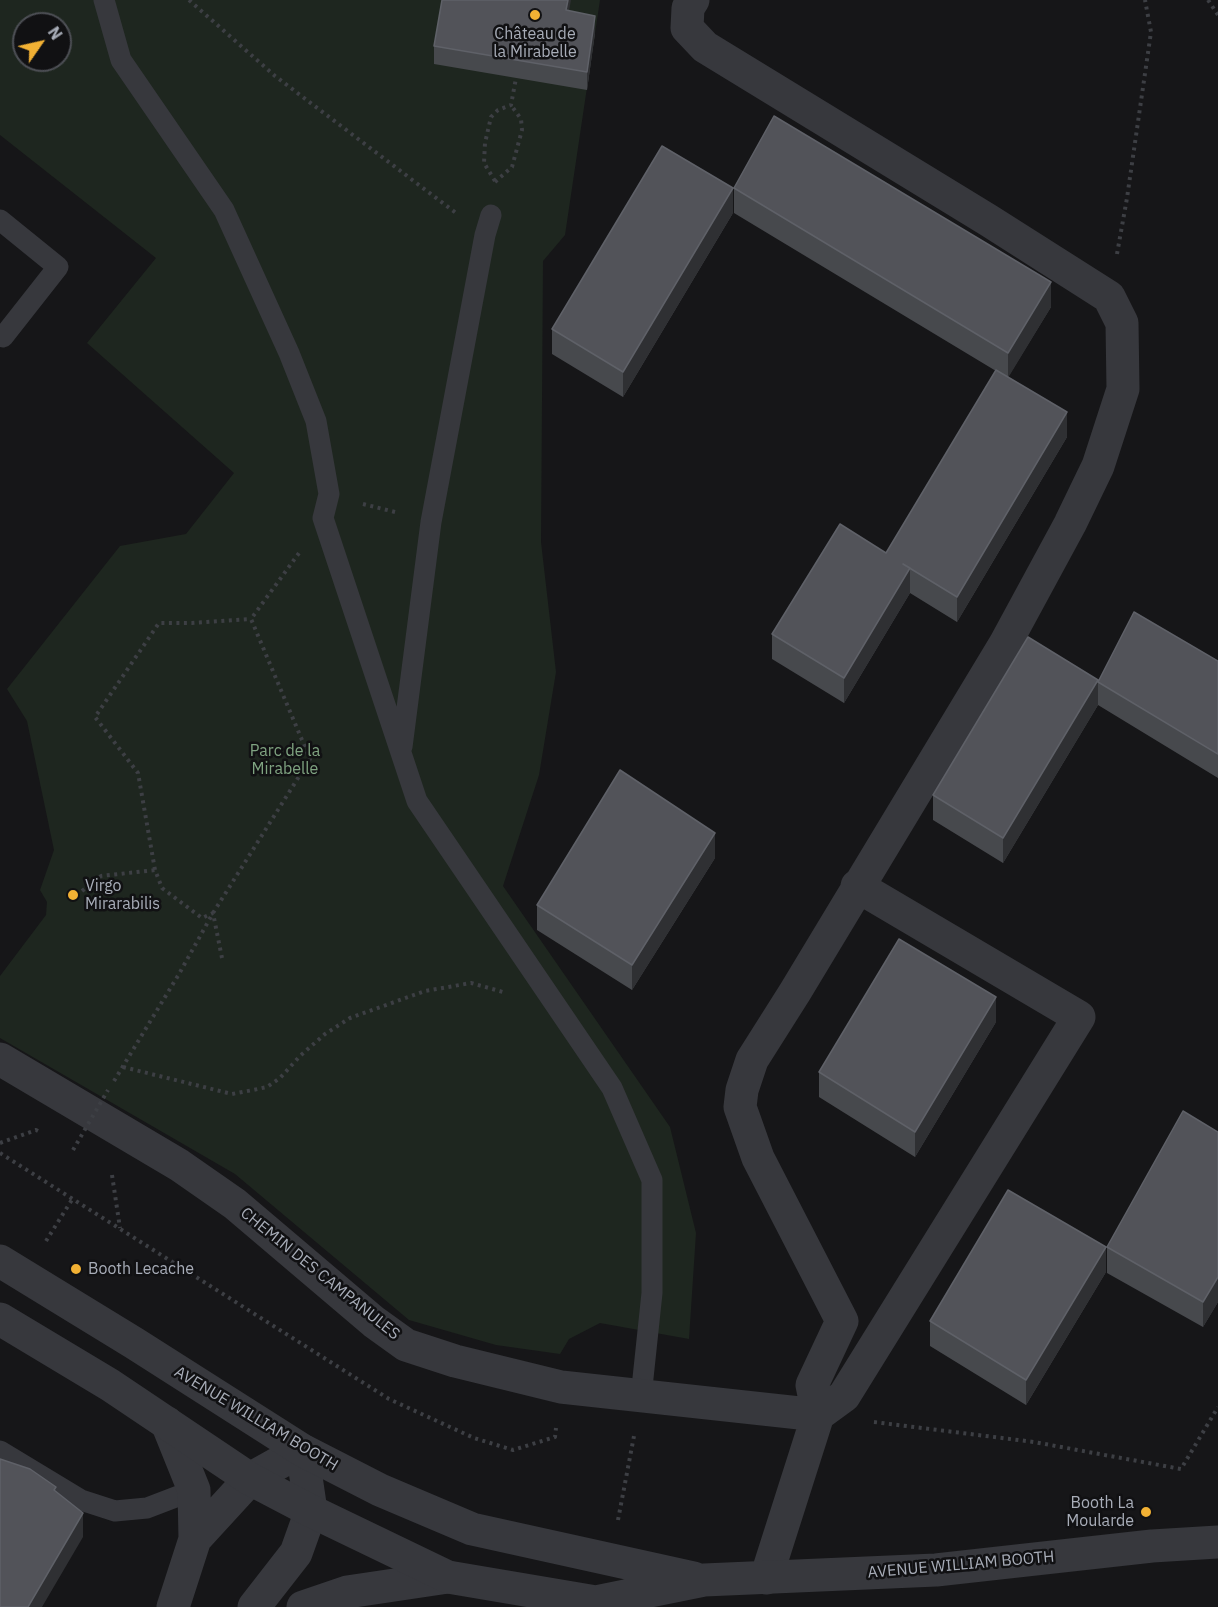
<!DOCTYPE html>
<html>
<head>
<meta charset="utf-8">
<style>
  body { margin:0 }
  #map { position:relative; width:1218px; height:1607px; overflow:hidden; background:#161618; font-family:"IBM Plex Sans",sans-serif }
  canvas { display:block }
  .north { position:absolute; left:12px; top:12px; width:60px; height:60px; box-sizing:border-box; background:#111113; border:2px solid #4d4f55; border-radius:50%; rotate:56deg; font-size:16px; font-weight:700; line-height:24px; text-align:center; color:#a8adb8 }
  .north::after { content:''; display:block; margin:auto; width:21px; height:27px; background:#f2b134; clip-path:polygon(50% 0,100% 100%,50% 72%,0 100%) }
</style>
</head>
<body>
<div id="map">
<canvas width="1218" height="1607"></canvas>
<div class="north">N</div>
</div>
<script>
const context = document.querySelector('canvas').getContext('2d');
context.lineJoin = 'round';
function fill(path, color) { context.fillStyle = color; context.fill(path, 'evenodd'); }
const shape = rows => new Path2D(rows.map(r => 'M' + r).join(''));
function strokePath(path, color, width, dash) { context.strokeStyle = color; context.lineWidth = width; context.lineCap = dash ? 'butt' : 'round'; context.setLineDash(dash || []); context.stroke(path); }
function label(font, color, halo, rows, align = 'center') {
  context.font = font + ' "IBM Plex Sans",sans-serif'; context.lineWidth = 5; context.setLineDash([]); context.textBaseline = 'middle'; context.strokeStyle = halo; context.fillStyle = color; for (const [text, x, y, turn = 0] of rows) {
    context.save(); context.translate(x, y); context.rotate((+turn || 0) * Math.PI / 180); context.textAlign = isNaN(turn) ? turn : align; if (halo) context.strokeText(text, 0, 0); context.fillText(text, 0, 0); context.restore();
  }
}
fill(shape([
  [0,0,600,0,565,235,543,261,541,542,556,672,539,775,503,886,670,1127,696,1233,689,1339,600,1323,569,1339,560,1354,496,1345,409,1320,235,1174,0,1038,0,976,46,915,47,902,40,890,54,850,27,721,7,689,120,546,186,534,234,473,87,343,156,258,0,135],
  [24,24,60,24,60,60,24,60]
]), '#1e261f');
strokePath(shape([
  [189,0,275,76,456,213],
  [1208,0,1218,15],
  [495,181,484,163,485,143,491,117,498,110,511,105,516,78],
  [495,182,512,167,522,130,521,119,511,105],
  [1117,254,1127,198,1151,32,1145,0],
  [363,504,399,513],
  [82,891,101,876,155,870],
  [222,958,213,913,202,918,162,888,155,870,138,773,95,717,159,623,192,623,251,619],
  [123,1067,232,1094,253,1090,267,1087,280,1078,300,1056,325,1034,350,1018,425,991,471,983,503,992],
  [114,1081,179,974,213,913,310,759,251,619,299,553],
  [0,1143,36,1130,38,1131],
  [0,1153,389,1399,474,1438,513,1450,555,1437,556,1428],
  [112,1175,120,1228],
  [46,1241,73,1198],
  [874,1422,1034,1442,1181,1469,1218,1407],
  [618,1520,634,1436]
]), '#3d3f44', 4, [3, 4.5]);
strokePath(shape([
  [104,0,121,60,224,210,289,353,316,421,329,494,323,518,417,801,612,1088,652,1180,652,1293,641,1397],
  [0,220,58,267,3,337],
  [402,747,431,522,485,235,491,215],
  [0,1451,81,1500,115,1511,147,1508,194,1490]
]), '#37383d', 21);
strokePath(shape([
  [693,0,688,8,687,28,705,47,988,220,1109,297,1122,323,1123,389,1098,466,1070,524,1005,644,795,992,752,1060,742,1090,740,1107,758,1158,842,1321,812,1385,818,1415,766,1578],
  [0,1059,179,1165,235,1204,374,1322,406,1345,455,1361,561,1387,818,1415],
  [818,1415,844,1396,1079,1017,857,886],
  [167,1423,194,1490,195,1539,173,1607],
  [195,1539,250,1479,302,1450,311,1511,296,1553,254,1607],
  [303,1607,347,1592,448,1577]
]), '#37383d', 33);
strokePath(shape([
  [0,1261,134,1343,302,1450,380,1490,472,1529,694,1578],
  [0,1319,110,1385,250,1479,311,1511,448,1577,596,1602,704,1580,936,1570,1152,1546,1218,1542]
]), '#37383d', 33);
strokePath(shape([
  [73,1150,108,1090]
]), '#3d3f44', 4, [3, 4.5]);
fill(shape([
  [569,11,595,33,587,90,434,64,434,46],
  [734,188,1051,307,1008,377,1067,437,957,622,910,593,844,703,772,659,772,634,886,553,996,371,734,213],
  [733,213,623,397,552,354,552,329],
  [1218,661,1218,778,1098,705,1003,863,933,820,933,795,1098,682],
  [715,858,632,990,537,930,537,905],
  [996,1022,915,1157,819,1097,819,1072],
  [1218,1132,1218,1302,1203,1327,1107,1273,1107,1247],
  [1106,1272,1026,1405,930,1346,930,1321]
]), '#47494d');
fill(shape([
  [568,0,571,0,566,28,566,10],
  [595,16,595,33,587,90,587,72],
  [733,188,733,213,623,397,623,372],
  [1051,282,1051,307,1008,378,1008,353],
  [1067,412,1067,437,957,622,957,597],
  [910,568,910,593,844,703,844,678],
  [1098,680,1098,705,1003,863,1003,838],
  [715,833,715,858,632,990,632,965],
  [996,997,996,1022,915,1157,915,1132],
  [1106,1247,1106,1272,1026,1405,1026,1380],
  [1218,1277,1218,1302,1203,1327,1203,1302],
  [83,1513,83,1537,42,1607,28,1607]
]), '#2f3033');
const building = shape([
  [442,0,568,0,566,10,595,16,587,72,434,46,442,0],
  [774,116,1051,282,1008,353,734,188,774,116],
  [662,146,733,188,623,372,552,329,662,146],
  [996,370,1067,412,957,597,903,564,910,568,844,678,772,634,840,524,886,553,996,370],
  [1134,612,1218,661,1218,754,1098,682,1134,612],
  [1028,637,1098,680,1003,838,933,795,1028,637],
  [620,770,715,833,632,965,537,905,620,770],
  [899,939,996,997,915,1132,819,1072,899,939],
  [1183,1111,1218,1132,1218,1277,1203,1302,1107,1247,1183,1111],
  [1008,1190,1106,1247,1026,1380,930,1321,1008,1190],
  [0,1459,30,1469,56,1487,54,1490,83,1513,28,1607,0,1607,0,1459]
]);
fill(building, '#525359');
strokePath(building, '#5f6168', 1.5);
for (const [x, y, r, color] of [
  [535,15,6,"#f2b134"],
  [73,895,6,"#f2b134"],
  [76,1269,6,"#f2b134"],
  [1146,1512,6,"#f2b134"]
]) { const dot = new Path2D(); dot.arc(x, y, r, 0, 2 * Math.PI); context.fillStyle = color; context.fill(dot); strokePath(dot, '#111113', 2); }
label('16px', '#a8adb8', '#111113', [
  ["Château de",535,34,"center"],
  ["la Mirabelle",535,52,"center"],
  ["Virgo",85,886],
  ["Mirarabilis",85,904],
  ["Booth Lecache",88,1269],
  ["Booth La",1134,1503,"right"],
  ["Moularde",1134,1521,"right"]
], 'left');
label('16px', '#7fa381', '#111113', [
  ["Parc de la",285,751],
  ["Mirabelle",285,769]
]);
label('16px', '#a8adb8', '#111113', [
  ["CHEMIN DES CAMPANULES",320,1274,39],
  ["AVENUE WILLIAM BOOTH",256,1419,31],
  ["AVENUE WILLIAM BOOTH",961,1565,-5]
]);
</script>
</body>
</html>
